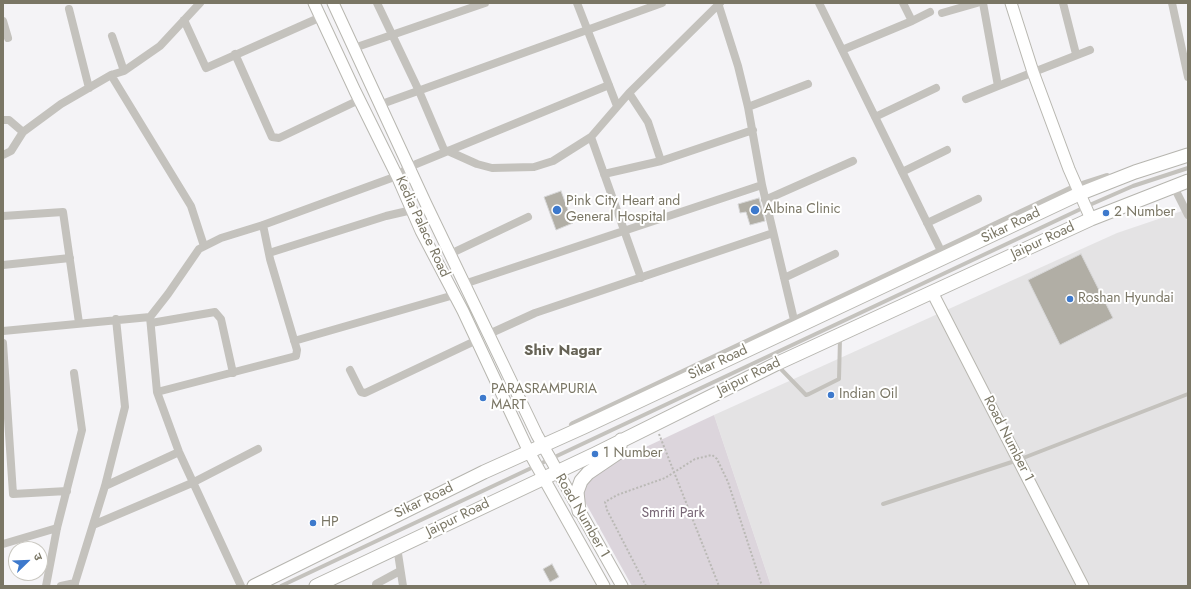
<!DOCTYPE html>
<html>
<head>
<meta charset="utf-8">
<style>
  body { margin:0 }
  #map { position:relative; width:1191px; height:589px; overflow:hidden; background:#f4f3f6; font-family:Jost,"Noto Sans Devanagari",sans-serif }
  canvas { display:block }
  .frame { position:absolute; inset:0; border:4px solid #7a7665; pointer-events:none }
  .north { position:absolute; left:8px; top:541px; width:40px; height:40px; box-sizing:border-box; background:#fff; border:1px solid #cac8c1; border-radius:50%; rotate:67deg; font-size:11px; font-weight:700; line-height:16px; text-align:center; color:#7a7665 }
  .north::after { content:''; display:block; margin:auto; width:14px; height:18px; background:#3d79cc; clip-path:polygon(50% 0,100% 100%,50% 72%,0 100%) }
</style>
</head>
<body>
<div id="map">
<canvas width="1191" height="589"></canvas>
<div class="frame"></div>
<div class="north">उ</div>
</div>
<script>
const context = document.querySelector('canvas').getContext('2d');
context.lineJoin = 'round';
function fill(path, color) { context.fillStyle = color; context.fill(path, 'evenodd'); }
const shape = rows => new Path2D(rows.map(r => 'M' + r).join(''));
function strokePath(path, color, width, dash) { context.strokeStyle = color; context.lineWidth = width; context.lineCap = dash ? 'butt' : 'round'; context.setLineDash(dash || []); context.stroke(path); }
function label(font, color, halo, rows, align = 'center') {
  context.font = font + ' Jost,sans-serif'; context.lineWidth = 4; context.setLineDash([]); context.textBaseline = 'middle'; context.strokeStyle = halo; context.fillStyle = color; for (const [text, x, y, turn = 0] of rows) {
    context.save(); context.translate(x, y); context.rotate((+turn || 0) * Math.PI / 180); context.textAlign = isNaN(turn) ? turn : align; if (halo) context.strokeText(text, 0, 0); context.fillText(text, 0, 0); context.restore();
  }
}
fill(shape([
  [1188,209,1188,586,771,586,714,415,1117,233]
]), '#e4e3e4');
fill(shape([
  [714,415,771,586,632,586,580,493,582,485,601,468]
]), '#dcd5dc');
const building = shape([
  [561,191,573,223,556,230,544,197,561,191],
  [759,198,765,221,750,225,746,212,740,213,738,204,759,198],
  [1081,254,1113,318,1060,345,1028,280,1081,254],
  [552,564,559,577,550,582,543,569,552,564]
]);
fill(building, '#b1aea5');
strokePath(building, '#d6d6d7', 1);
const secondary = shape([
  [314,3,355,91,397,176,421,231,463,311,529,452,604,586],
  [333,3,426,204,537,435,622,586],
  [1011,3,1033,72,1069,169,1091,219],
  [932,292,1083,586]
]);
const primary = shape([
  [579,511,577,492,581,481,588,473,619,452,621,440],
  [254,586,484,472,584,427,1079,194,1135,172,1188,155],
  [316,586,595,454,776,364,1091,219,1188,181]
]);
strokePath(secondary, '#b8b7b0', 13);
strokePath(primary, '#b6b5af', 15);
strokePath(shape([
  [659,434,719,586],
  [646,586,607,510,605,502,617,495,665,478,695,459,712,455,717,459,728,482,762,586]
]), '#bab9b5', 2, [2, 2]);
strokePath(shape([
  [778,366,806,395,809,394,839,379,840,338],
  [883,504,1018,460,1188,394],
  [281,586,1085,207,1133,186,1188,168]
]), '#c4c2bd', 4);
strokePath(shape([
  [377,3,419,91,445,152],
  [577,3,617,106],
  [718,3,738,66,748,107,762,185,795,324],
  [819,3,943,255],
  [983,3,998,86,1090,50],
  [1063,3,1076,54],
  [1172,3,1188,77],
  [69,9,89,88],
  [942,13,977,3],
  [184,20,206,68,321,17],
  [3,21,8,38],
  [912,21,930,12],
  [112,36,124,71],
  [354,48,485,3],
  [842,50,912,21,903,3],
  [235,54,272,137,279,138,359,100],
  [111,75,191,206,204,246],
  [629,93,648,122,661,161],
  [966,99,998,86],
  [379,105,662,3],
  [748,107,808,84],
  [875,117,936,88],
  [3,120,9,120,23,132],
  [591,137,641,278],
  [448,151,477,164,492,168,534,167,553,161,591,137,629,93,720,3],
  [3,155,11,151,23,132,61,104,111,75,124,71,160,46,200,3],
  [902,172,947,150],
  [604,174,661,161,753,130],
  [1173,185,1188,215],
  [765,200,853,161],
  [3,216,63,212,79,323],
  [927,223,978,199],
  [269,253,386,216,412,210],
  [450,254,528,217],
  [3,265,70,258],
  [784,278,835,254],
  [464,284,762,185],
  [151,323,215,312,221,319,233,373],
  [3,331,150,317],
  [489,334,535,313,773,233],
  [294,341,454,295],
  [3,343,13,494,67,491],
  [350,370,361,392,365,393,477,340],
  [157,392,296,356,297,350,270,259,263,225],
  [573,425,1076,187,1107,177],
  [105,486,179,452],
  [93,525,192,483,258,449],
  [3,544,57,528],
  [397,547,403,586],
  [46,586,57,528,82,430,74,373],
  [61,586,75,583],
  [74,586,105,486,125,407,116,319],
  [241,586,179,452,157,392,150,317,168,294,199,249,221,238,263,225,397,176,409,167,609,85],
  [376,586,376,584,400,571]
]), '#c4c2bd', 8);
strokePath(secondary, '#fff', 11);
strokePath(primary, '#fff', 13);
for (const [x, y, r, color] of [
  [557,210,5,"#3d79cc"],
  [755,210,5,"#3d79cc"],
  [1106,213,4,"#3d79cc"],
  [1070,299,4,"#3d79cc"],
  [831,395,4,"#3d79cc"],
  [483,398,4,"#3d79cc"],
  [595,454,4,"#3d79cc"],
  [313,523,4,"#3d79cc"]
]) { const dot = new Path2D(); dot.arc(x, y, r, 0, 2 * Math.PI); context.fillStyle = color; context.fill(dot); strokePath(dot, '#fff', 1.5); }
label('14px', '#7a7665', '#fff', [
  ["Pink City Heart and",566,202],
  ["General Hospital",566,218],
  ["Albina Clinic",764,210],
  ["2 Number",1114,213],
  ["Roshan Hyundai",1078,299],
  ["PARASRAMPURIA",491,390],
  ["MART",491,406],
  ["Indian Oil",839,395],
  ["1 Number",603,454],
  ["HP",321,523]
], 'left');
label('14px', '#7a7665', '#fff', [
  ["Sikar Road",1011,226,-26],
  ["Kedia Palace Road",422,227,65],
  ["Jaipur Road",1043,241,-25],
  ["Sikar Road",718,363,-25],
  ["Jaipur Road",749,377,-26],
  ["Road Number 1",1008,439,63],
  ["Sikar Road",424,501,-26],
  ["Road Number 1",582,516,60],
  ["Jaipur Road",458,518,-26]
]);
label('14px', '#786776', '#fff', [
  ["Smriti Park",673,514]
]);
label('bold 15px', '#666356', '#fff', [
  ["Shiv Nagar",563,351]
]);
</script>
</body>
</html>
